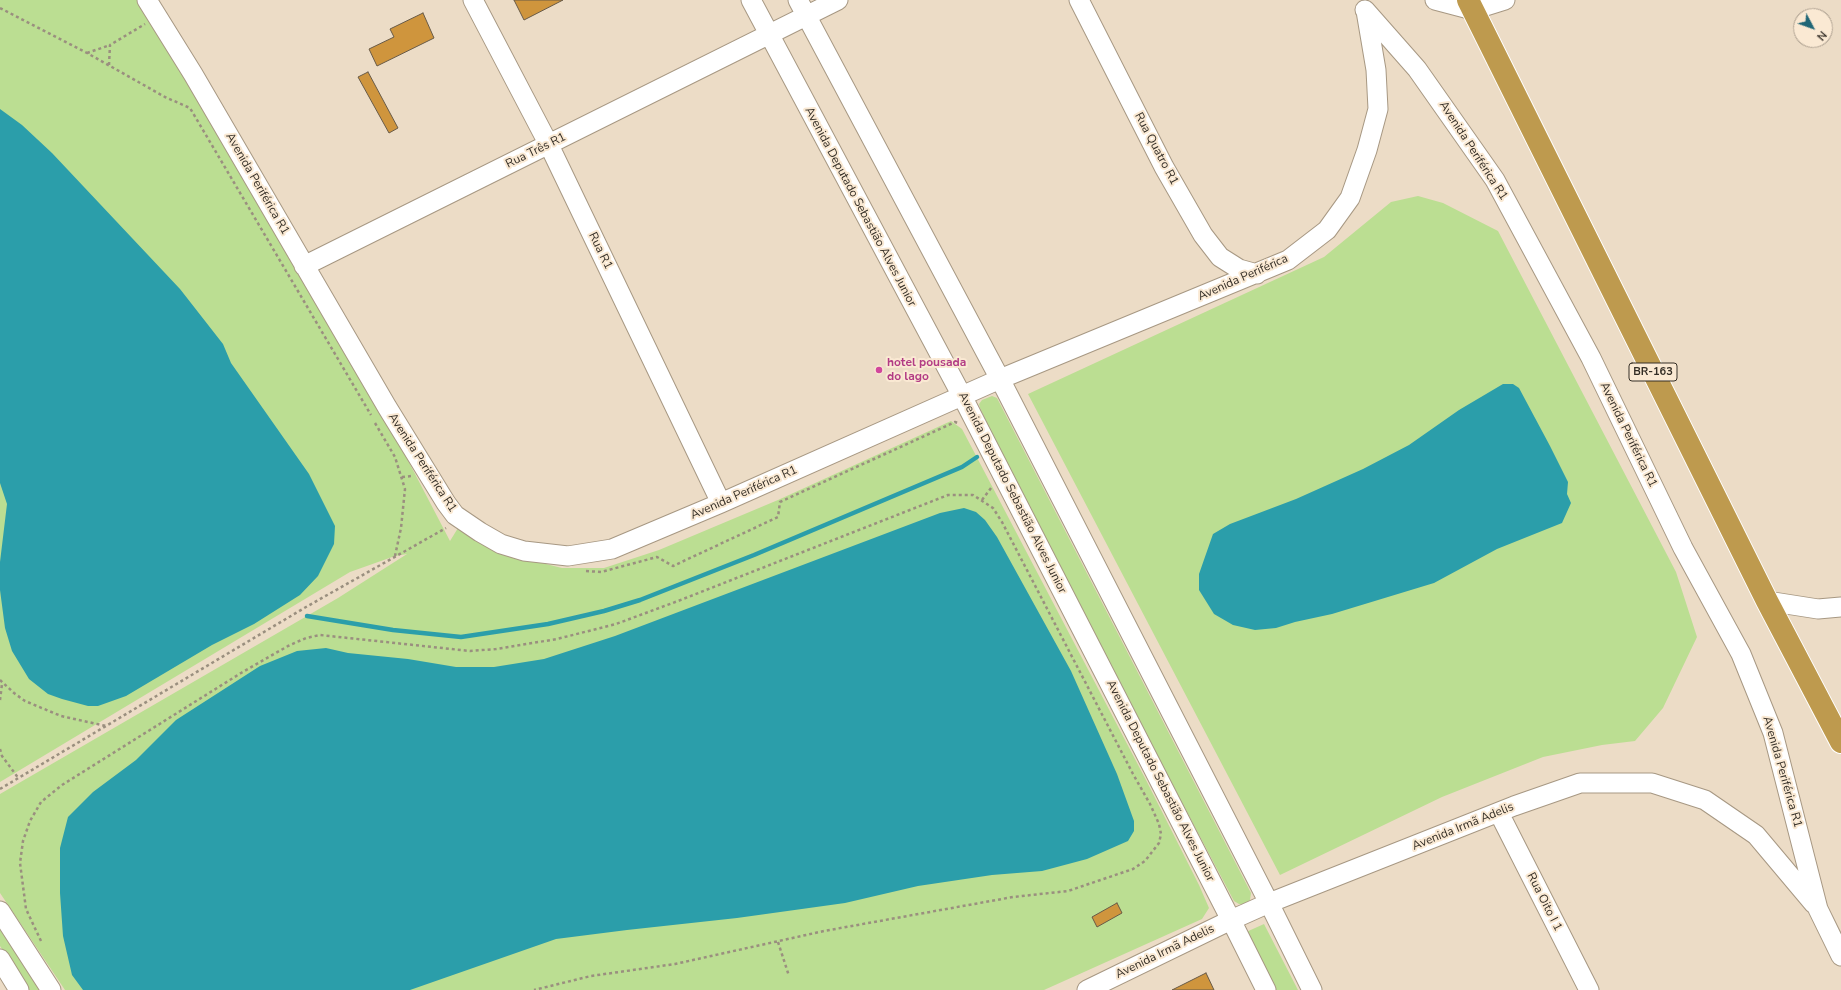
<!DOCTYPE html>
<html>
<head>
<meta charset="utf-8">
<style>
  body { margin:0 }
  #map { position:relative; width:1841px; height:990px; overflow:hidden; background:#ecdcc6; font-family:"Nunito Sans",sans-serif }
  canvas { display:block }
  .north { position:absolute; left:1793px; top:8px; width:40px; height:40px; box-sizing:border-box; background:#fae9d3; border:1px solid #ab9e8e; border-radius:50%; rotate:131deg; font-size:11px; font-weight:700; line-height:16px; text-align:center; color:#342e26 }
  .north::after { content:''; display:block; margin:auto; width:14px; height:18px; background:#206676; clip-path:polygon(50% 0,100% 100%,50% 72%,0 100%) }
</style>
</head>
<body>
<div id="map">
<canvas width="1841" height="990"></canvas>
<div class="north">N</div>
</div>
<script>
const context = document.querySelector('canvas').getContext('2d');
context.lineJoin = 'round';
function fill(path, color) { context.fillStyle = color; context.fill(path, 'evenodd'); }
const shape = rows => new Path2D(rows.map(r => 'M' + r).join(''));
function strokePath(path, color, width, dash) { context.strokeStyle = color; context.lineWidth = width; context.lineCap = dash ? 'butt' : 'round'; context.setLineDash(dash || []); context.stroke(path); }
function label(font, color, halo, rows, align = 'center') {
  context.font = font + ' "Nunito Sans",sans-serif'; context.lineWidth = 4; context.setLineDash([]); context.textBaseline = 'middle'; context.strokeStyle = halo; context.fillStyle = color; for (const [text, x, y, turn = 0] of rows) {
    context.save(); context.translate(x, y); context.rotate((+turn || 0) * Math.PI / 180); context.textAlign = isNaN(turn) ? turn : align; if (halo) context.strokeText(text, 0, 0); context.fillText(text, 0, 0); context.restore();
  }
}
fill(shape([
  [0,0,138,0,201,103,390,426,450,541,458,528,506,554,562,568,604,568,659,550,778,500,951,421,962,429,1146,780,1199,885,1209,908,1202,919,1044,990,65,990,0,893,0,794,338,598,407,554,395,556,350,572,0,782],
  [1418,196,1443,203,1498,231,1676,572,1697,637,1663,708,1635,741,1602,745,1543,757,1442,797,1280,875,1028,394,1324,257,1391,202],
  [992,396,997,398,1251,893,1250,900,1245,904,1239,904,1234,901,1049,551,980,408,979,404,982,400],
  [0,924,42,990,28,990,0,946],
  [1264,924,1298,990,1262,990,1235,937]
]), '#bbde92');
fill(shape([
  [0,109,22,125,52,153,180,289,223,344,231,363,309,474,335,526,334,544,318,576,300,595,254,624,212,645,126,696,98,706,88,706,62,699,48,694,29,679,12,651,5,628,0,590,0,562,7,504,0,483],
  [1503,384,1513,384,1519,388,1550,446,1568,482,1567,494,1571,503,1562,523,1497,549,1434,583,1332,614,1295,622,1276,628,1255,630,1233,625,1214,614,1199,590,1199,574,1213,534,1230,524,1296,499,1363,469,1409,445,1459,410],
  [964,508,976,512,985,520,997,537,1071,671,1117,774,1134,821,1134,831,1128,841,1087,859,1042,871,992,875,918,886,845,903,737,918,627,930,556,939,410,990,83,990,72,975,63,936,60,893,60,848,68,817,93,792,136,760,176,720,260,666,297,651,326,648,348,653,408,659,456,667,494,667,544,659,615,636,940,513]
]), '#2b9eaa');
strokePath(shape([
  [307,616,393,630,461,637,548,624,604,611,640,600,754,555,962,467,977,457]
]), '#2b9eaa', 4.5);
const building = shape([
  [514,0,563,0,524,20,514,0],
  [423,13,434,38,377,66,369,49,394,37,390,29,423,13],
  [368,72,398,128,389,133,358,77,368,72],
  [1117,903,1122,913,1097,927,1092,917,1117,903],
  [1206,973,1214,990,1172,990,1206,973]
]);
fill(building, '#cf953d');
strokePath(building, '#685a47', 1);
const minor = shape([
  [147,0,193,74,387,407,446,503,455,515,480,532,501,544,524,551,568,556,612,549,721,503,1000,379,1288,260,1327,230,1350,198,1367,150,1378,109,1376,70,1366,11],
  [473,0,549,145,721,503],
  [751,0,962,396,1231,920,1266,990],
  [798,0,1000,379,1269,903,1312,990],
  [1079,0,1164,167,1203,235,1220,257,1239,269,1257,274],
  [1435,0,1473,10,1505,0],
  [1365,10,1417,69,1495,180,1591,358,1683,548,1741,654,1773,733,1818,909,1841,956],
  [304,266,838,0],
  [1767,601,1818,609,1841,607],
  [1499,813,1589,990],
  [0,911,51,990],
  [0,959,19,990],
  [1087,990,1231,920,1269,903,1514,806,1580,783,1652,783,1705,800,1756,835,1814,904]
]);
const highway = shape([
  [1468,0,1767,601,1841,742]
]);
strokePath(minor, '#a79883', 21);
strokePath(highway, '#fff', 24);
strokePath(shape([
  [0,8,87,53,165,97,190,108,371,415],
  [87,53,110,45],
  [109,65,110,45,145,24],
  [375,423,395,457,405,489,401,528,395,556],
  [402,477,412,476],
  [982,500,991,488],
  [586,571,601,572,657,557,673,566,778,517,780,502,955,422,958,423],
  [0,680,14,693,25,701,61,716,106,726],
  [0,700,2,684],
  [0,749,2,756,19,779],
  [0,789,306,607,446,528],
  [41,941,26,909,20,863,23,841,30,821,41,802,62,785,241,673,288,646,306,638,320,635,470,651,496,649,557,639,616,624,678,601,948,495,973,495,993,508,1002,522,1133,774,1150,804,1159,824,1161,834,1159,843,1145,861,1133,869,1068,891,1013,897,824,931,675,964,591,976,534,990],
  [778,942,789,976]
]), '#9a8f7f', 2.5, [3, 3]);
strokePath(minor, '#fff', 19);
strokePath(highway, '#be9a4e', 22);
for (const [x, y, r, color] of [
  [879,370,4,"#d1479c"]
]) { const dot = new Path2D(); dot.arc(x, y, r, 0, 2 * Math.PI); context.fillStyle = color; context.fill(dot); strokePath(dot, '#fae9d3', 1.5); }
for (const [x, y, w] of [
  [1653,372,48]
]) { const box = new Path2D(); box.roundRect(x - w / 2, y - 9, w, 18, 3); context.fillStyle = '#fae9d3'; context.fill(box); strokePath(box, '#342e26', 1); }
label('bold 11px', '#342e26', null, [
  ["BR-163",1653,372]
]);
label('12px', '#342e26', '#fae9d3', [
  ["Rua Quatro R1",1156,149,62],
  ["Rua Três R1",536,151,-26],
  ["Avenida Periférica R1",1473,151,57],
  ["Avenida Periférica R1",257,184,60],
  ["Avenida Deputado Sebastião Alves Junior",860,207,62],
  ["Rua R1",600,251,64],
  ["Avenida Periférica",1243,278,-24],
  ["Avenida Periférica R1",1628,435,64],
  ["Avenida Periférica R1",422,463,57],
  ["Avenida Periférica R1",744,493,-24],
  ["Avenida Deputado Sebastião Alves Junior",1012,493,63],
  ["Avenida Periférica R1",1782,772,74],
  ["Avenida Deputado Sebastião Alves Junior",1160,781,63],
  ["Avenida Irmã Adelis",1463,827,-22],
  ["Rua Oito I 1",1544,902,63],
  ["Avenida Irmã Adelis",1165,952,-26]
]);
label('bold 12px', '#b23c85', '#fae9d3', [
  ["hotel pousada",887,363],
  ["do lago",887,377]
], 'left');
</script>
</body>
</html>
